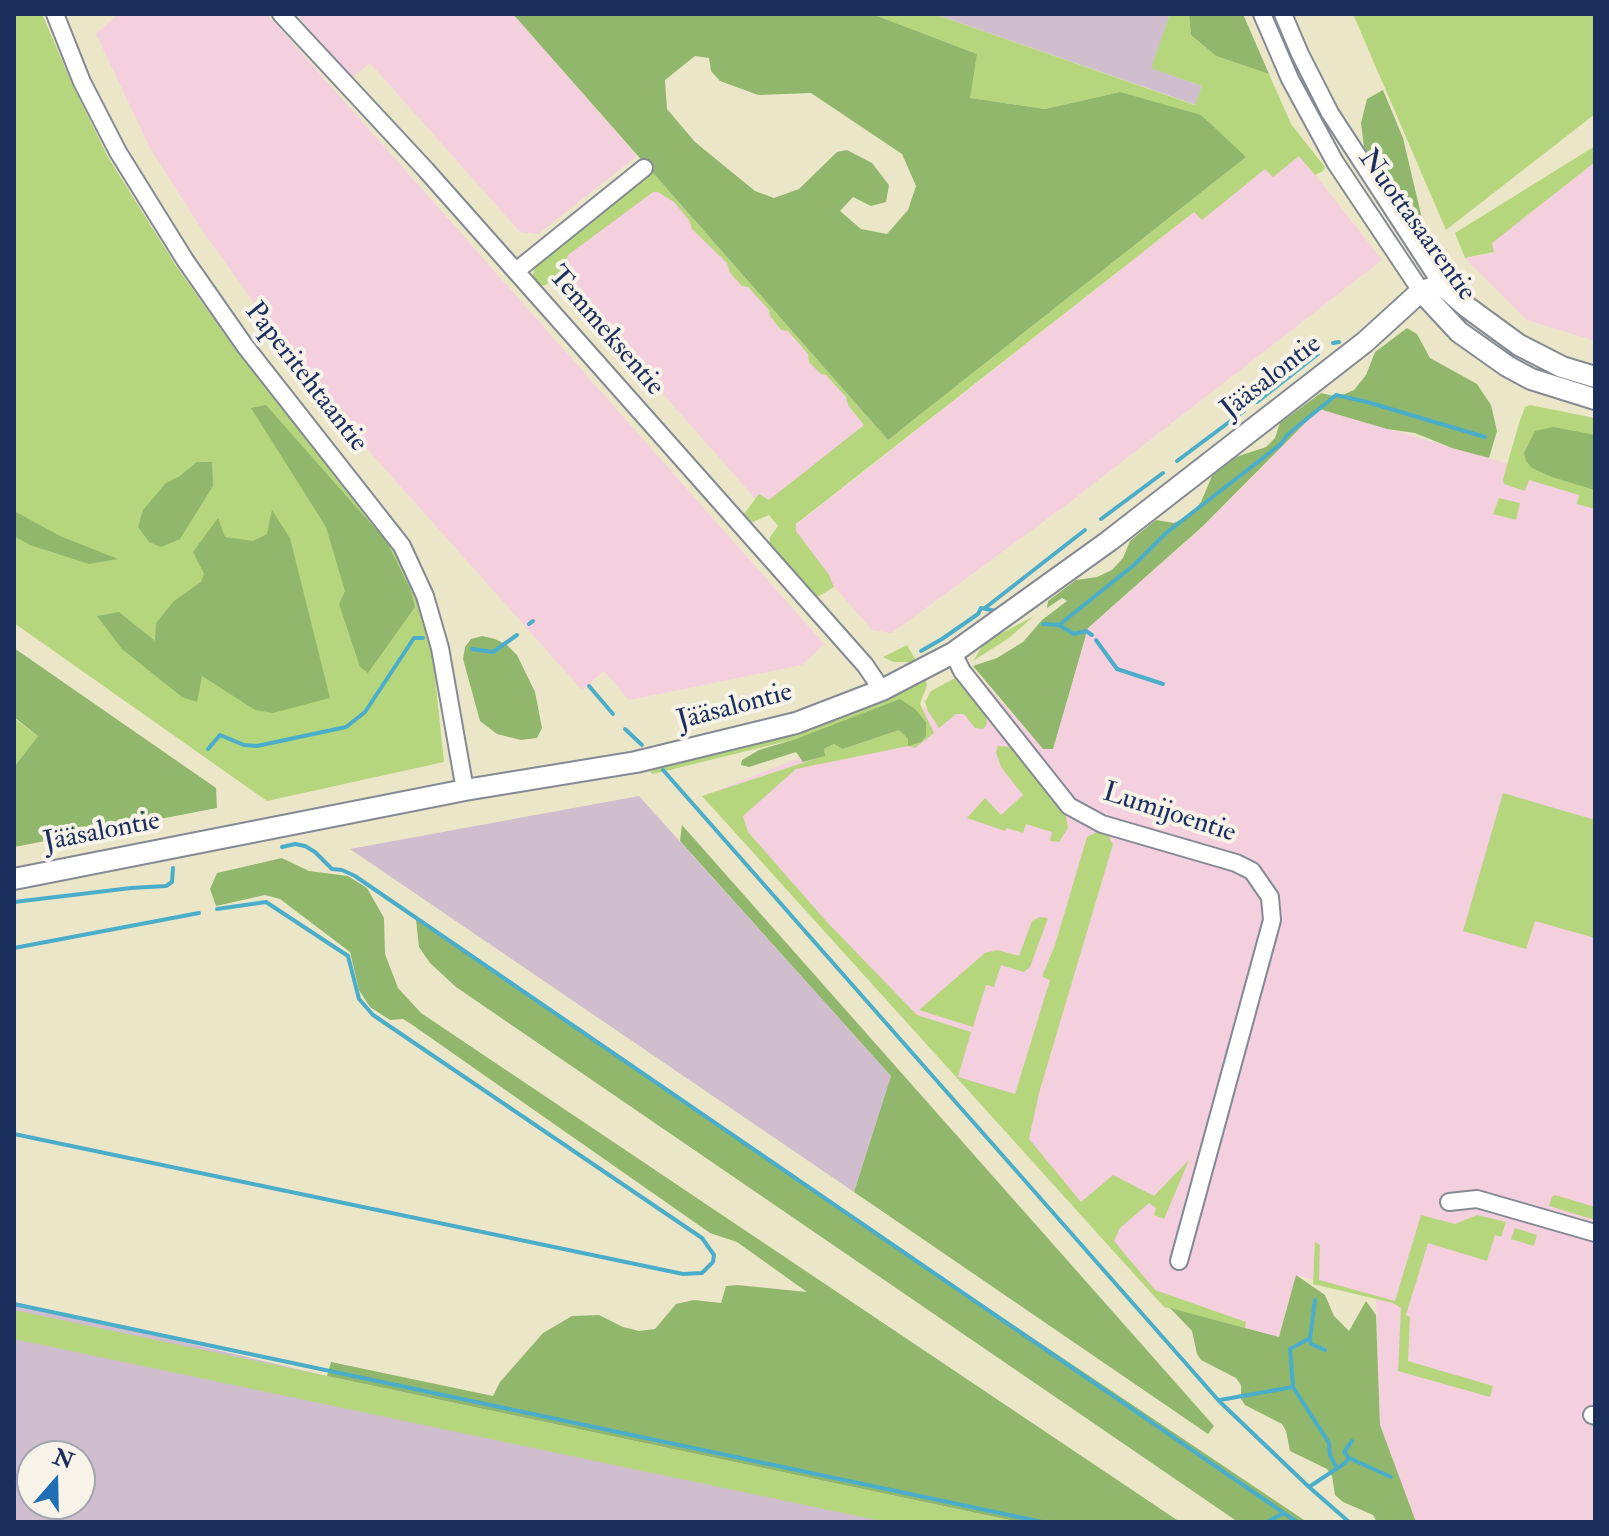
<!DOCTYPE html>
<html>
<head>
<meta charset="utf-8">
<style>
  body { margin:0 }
  #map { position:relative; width:1609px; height:1536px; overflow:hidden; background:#ece6c9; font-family:"IM FELL Double Pica",serif }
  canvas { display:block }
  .frame { position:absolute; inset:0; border:16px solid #1b2f5e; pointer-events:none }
  .north { position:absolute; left:16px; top:1440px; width:80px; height:80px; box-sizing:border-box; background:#f7f3e8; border:2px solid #9fa5b1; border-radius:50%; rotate:20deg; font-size:22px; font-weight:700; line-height:32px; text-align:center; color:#1b2f5e }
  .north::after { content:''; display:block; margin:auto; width:28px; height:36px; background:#1f6fb2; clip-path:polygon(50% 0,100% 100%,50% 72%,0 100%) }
</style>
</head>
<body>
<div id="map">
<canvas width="1609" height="1536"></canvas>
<div class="frame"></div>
<div class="north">N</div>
</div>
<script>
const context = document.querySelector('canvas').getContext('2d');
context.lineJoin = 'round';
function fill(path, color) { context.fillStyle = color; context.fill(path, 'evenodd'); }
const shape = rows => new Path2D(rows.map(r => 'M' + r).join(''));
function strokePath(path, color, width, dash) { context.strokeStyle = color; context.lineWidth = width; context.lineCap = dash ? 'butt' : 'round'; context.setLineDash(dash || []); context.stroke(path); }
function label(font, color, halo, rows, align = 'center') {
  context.font = font + ' "IM FELL Double Pica",serif'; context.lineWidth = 8; context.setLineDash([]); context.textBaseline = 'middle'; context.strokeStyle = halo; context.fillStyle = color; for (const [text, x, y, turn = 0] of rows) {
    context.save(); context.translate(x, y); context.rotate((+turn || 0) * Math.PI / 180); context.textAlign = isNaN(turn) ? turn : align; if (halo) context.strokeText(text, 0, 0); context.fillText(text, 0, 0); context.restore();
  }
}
fill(shape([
  [118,14,267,14,824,644,802,665,629,700,604,671,582,690,327,404,204,233,150,148,96,34],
  [296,14,513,14,637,156,538,234,520,232,370,63,352,78],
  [1287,139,1382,260,1070,502,892,633,872,630,795,542,796,525],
  [1595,162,1595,341,1527,320,1465,258,1493,253,1491,243],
  [656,177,877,427,778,504,759,503,556,272,558,255],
  [1319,409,1595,489,1595,1522,1416,1522,1380,1425,1376,1296,1296,1275,1279,1337,1164,1307,703,796,986,684,1043,749,1053,749,1088,628,1204,526]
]), '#f4cfde');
fill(shape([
  [934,14,1170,14,1152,68,1202,86,1196,105],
  [639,796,891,1076,854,1192,350,849],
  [14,1302,327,1376,943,1522,14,1522],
  [32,1456,80,1456,80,1504,32,1504]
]), '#d0bdce');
fill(shape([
  [14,14,42,14,73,86,108,157,176,266,238,353,388,538,413,588,432,649,444,762,267,801,14,623],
  [872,14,934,14,1195,105,1202,86,1151,68,1170,14,1189,14,1191,35,1216,56,1269,74,1291,124,1325,167,1323,171,1315,175,1299,156,1273,177,1265,169,1202,220,1194,212,796,524,796,531,829,575,834,587,819,596,812,595,769,545,770,537,778,526,769,515,753,522,747,521,743,515,759,494,769,500,864,425,848,405,846,397,826,375,821,374,809,362,808,354,788,331,781,330,770,316,769,310,748,287,742,286,730,273,727,263,692,229,689,220,674,202,658,192,653,192,568,255,563,270,546,285,539,286,532,278,536,263,651,171,888,440,1246,157,1120,92,1045,109,969,98,977,54],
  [1353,14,1595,14,1595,114,1446,230],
  [1595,146,1595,162,1492,243,1494,252,1465,258,1455,233],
  [1530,405,1595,418,1595,509,1577,504,1579,495,1529,480,1525,491,1504,484,1503,479,1520,420,1525,407],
  [1499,498,1520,503,1516,520,1493,514],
  [1034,616,1009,638,973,661,985,642],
  [907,645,917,662,893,662,883,657],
  [925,677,927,685,920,704,934,733,915,748,908,746,796,769,743,816,748,832,826,921,917,1015,971,1032,958,1077,1015,1094,1050,980,1043,977,1043,974,1055,945,1087,837,1099,831,1107,833,1113,844,1039,1093,1029,1139,1081,1202,1113,1175,1154,1196,1189,1160,1164,1219,1154,1215,1156,1208,1149,1203,1120,1228,1114,1241,1155,1290,1246,1322,1245,1328,1164,1307,702,796,824,756,824,749,835,744,843,749,899,730,908,739,926,736,926,722,796,739,653,774,644,767,759,742],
  [955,678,986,714,987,724,983,729,975,728,964,714,956,714,939,728,928,711,925,702,931,691],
  [14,713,15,719,38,736,14,767],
  [998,746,1012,747,1065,811,1068,828,1059,842,1050,841,1052,832,1026,824,1023,833,1007,828,1005,831,967,818,985,798,1001,815,1023,795,1001,767,996,752],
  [1503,793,1595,820,1595,938,1535,921,1526,949,1463,931],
  [1040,917,1048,918,1030,967,1024,972,1001,965,994,987,986,985,973,1027,919,1010,985,953,997,950,1019,956,1032,921],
  [1555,1195,1595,1207,1595,1220,1549,1206,1552,1197],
  [1421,1215,1455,1224,1477,1215,1506,1222,1501,1237,1495,1235,1487,1261,1428,1243,1406,1315,1410,1317,1408,1361,1493,1386,1490,1397,1398,1371,1401,1308,1393,1303,1313,1284,1315,1242,1320,1245,1319,1280,1395,1301],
  [1515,1228,1537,1235,1534,1246,1511,1239],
  [14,1310,1019,1522,886,1522,14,1339]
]), '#b6d67d');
fill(shape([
  [513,14,872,14,977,54,970,98,1045,109,1120,92,1201,115,1246,157,888,440],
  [695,56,709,58,711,71,720,81,758,95,811,93,902,154,916,186,908,210,887,234,861,229,840,211,853,197,871,206,886,202,889,185,872,163,847,150,837,152,799,189,774,198,755,191,695,142,667,109,665,80],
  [1189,14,1243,14,1269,74,1216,56,1191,35],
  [1383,90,1403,138,1423,223,1408,216,1364,147,1361,123,1367,99],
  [1407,328,1417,334,1430,358,1477,384,1491,405,1497,431,1489,458,1452,448,1415,433,1387,429,1319,409,1203,526,1088,628,1053,749,1043,749,973,666,997,658,1023,642,1042,620,1067,601,1062,598,1047,608,1048,601,1076,580,1097,577,1112,570,1123,558,1130,541,1156,520,1174,523,1189,516,1201,502,1212,476,1236,457,1266,447,1275,438,1280,423,1321,393,1338,397,1354,390,1366,375,1375,352],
  [266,405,387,542,410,589,415,607,368,673,360,667,339,604,345,591,326,527,251,408],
  [1553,427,1595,435,1595,490,1552,477,1532,468,1526,461,1524,453,1535,431],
  [197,462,212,462,213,486,180,539,161,547,149,542,138,527,143,510,166,483,180,476],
  [272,510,290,538,330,698,273,713,255,710,202,676,197,702,182,697,122,649,97,616,119,612,155,641,156,623,174,601,201,582,204,574,193,552,218,518,225,537,253,541,267,534],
  [14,511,60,536,118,559,89,564,30,545,14,536],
  [482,636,495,639,507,645,517,655,535,692,542,728,537,738,521,740,497,734,480,721,463,659,465,647,471,639],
  [14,648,216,788,217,808,14,847,14,767,38,736,15,718],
  [900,699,915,709,926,722,926,736,921,742,908,746,908,739,899,730,843,749,834,744,824,749,825,756,803,762,796,752,749,767,741,765,742,760,759,750,796,739],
  [682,825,1214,1426,1208,1434,854,1192,891,1076,680,841],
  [282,858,309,871,348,876,367,888,384,918,385,954,398,988,421,1013,1180,1522,1019,1522,327,1376,331,1362,493,1396,500,1382,543,1333,572,1316,599,1315,623,1327,639,1331,655,1329,676,1304,694,1300,721,1303,726,1286,737,1285,807,1292,737,1242,710,1233,411,1024,403,1019,390,1020,370,1007,359,990,350,952,280,899,265,895,216,906,210,889,217,873],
  [416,920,845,1212,1307,1522,1238,1522,456,987,430,963,419,947],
  [1296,1275,1325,1295,1334,1316,1349,1331,1366,1301,1376,1315,1380,1425,1416,1522,1377,1522,1373,1515,1343,1502,1335,1495,1332,1476,1327,1469,1290,1451,1286,1431,1282,1424,1245,1405,1241,1399,1241,1385,1236,1378,1201,1360,1197,1354,1192,1331,1170,1308,1279,1337]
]), '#90b76c');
strokePath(shape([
  [1333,343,1339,342],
  [1257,402,1318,354],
  [1177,461,1244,411],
  [1101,519,1163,473],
  [985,608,1085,530],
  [529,624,533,621],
  [1043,624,1059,625,1074,634,1086,631,1092,635],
  [1059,625,1134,565,1166,533,1281,444,1287,435,1336,395,1367,402,1485,437],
  [1096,640,1117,669,1163,684],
  [472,649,493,652,517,635],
  [921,651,942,639,978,614,981,608,996,611],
  [589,686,613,714],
  [625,729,642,745],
  [208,749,220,735,244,745,257,746,346,727,365,712,414,638,423,638],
  [663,770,1219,1401,1309,1487,1349,1522],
  [282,847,295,844,305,846,315,852,332,869,342,870,355,876,1297,1522],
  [14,902,131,888,166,886,172,882,173,868],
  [14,948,199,913],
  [14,1134,683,1274,702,1273,713,1262,714,1255,702,1238,373,1015,359,999,348,956,266,902,217,909],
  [1315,1300,1310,1338,1311,1344,1325,1350],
  [14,1304,1042,1522],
  [1310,1338,1290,1349,1293,1387,1329,1443,1330,1455,1337,1469],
  [1220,1400,1293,1387],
  [1352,1441,1344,1452,1349,1458,1391,1477],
  [1309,1487,1345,1463,1349,1458],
  [1267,1522,1284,1513]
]), '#4aaeca', 4);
const minor = shape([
  [55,14,82,82,118,152,185,260,245,346,402,546,425,596,440,648,465,790],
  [281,14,426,170,865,665,882,690],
  [1262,14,1290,79,1335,162,1421,291],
  [1283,14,1300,54,1330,113,1442,285],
  [516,271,644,168],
  [953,653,962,671,1069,806,1102,824,1236,863,1252,871,1270,897,1272,920,1179,1261],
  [1449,1202,1477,1199,1595,1233],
  [1592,1415,1595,1416]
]);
const major = shape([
  [1442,285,1467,307,1519,345,1562,367,1595,377],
  [1421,291,1459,332,1507,366,1531,379,1595,399],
  [14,879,465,790,636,762,796,723,882,690,953,653,1109,541,1365,342,1421,291,1442,285]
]);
strokePath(minor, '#848a94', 20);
strokePath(major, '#848a94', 24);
strokePath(minor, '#fff', 16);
strokePath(major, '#fff', 20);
label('28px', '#1b2f5e', '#f7f3e8', [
  ["Nuottasaarentie",1416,226,54],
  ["Temmeksentie",605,332,49],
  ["Paperitehtaantie",305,378,52],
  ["Jääsalontie",1272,378,-38],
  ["Jääsalontie",735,708,-15],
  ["Lumijoentie",1169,814,18],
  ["Jääsalontie",102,833,-11]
]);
</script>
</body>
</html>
